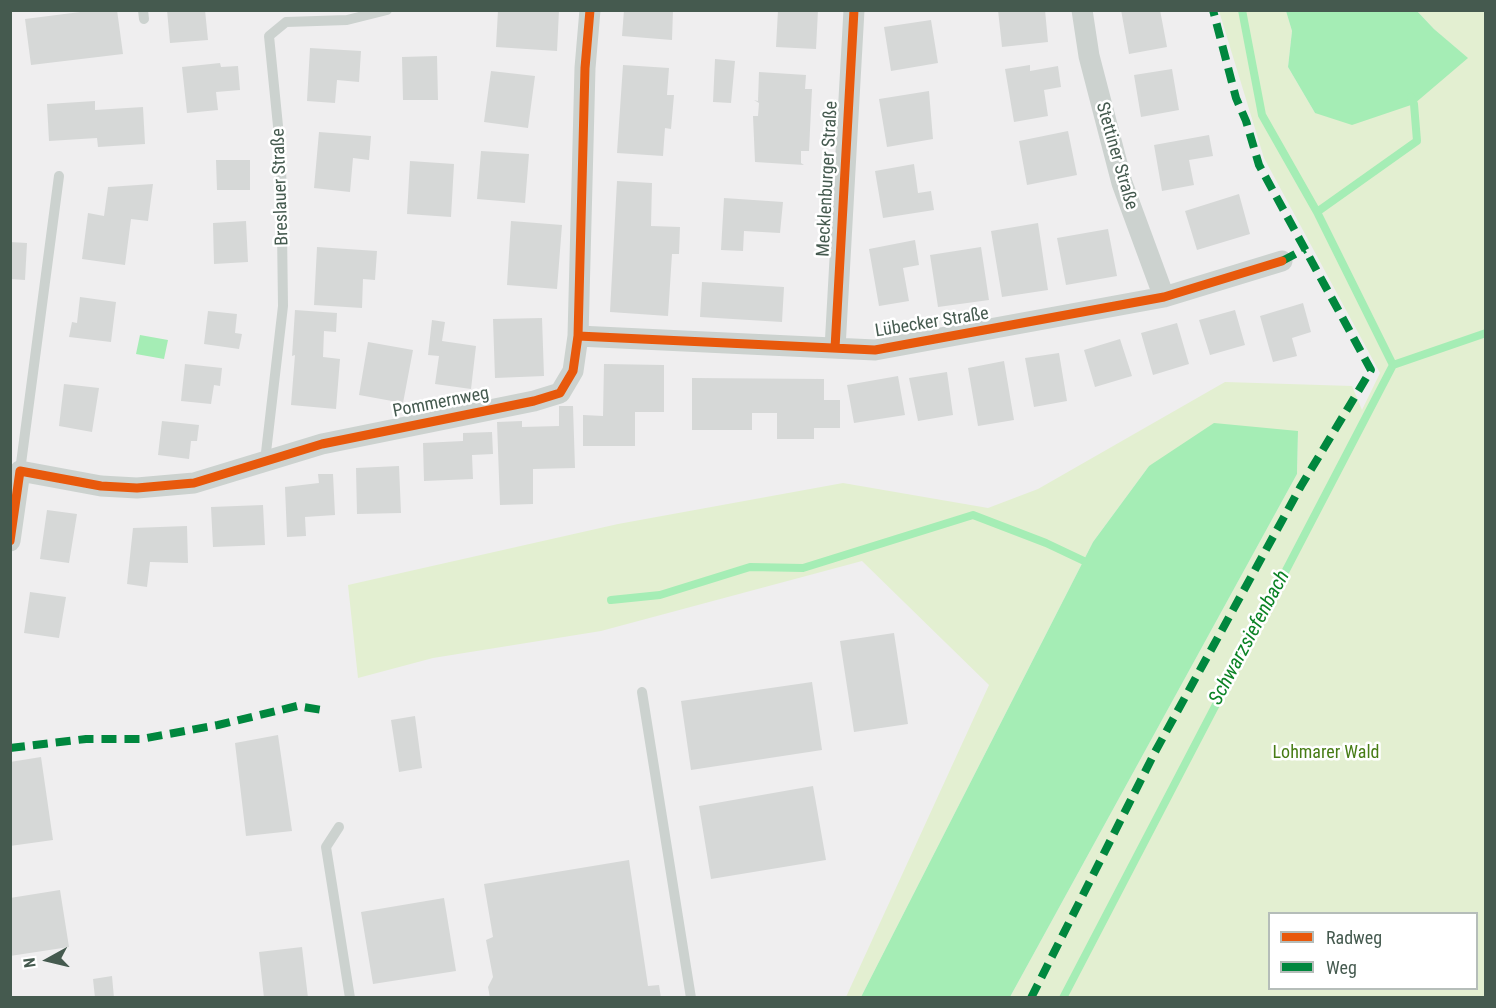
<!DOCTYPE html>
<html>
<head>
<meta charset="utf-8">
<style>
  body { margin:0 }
  #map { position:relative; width:1496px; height:1008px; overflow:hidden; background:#efeeef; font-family:"Roboto Condensed",sans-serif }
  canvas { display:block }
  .frame { position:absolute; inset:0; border:12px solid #455a4f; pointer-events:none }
  .legend { position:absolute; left:1268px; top:912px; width:210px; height:78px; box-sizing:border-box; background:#fff; border:2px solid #b5bdb9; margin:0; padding:8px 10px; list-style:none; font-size:18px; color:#455a4f }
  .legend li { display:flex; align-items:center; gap:12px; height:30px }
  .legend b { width:30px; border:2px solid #b5bdb9 }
  .north { position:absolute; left:18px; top:930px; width:60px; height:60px; -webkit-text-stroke:4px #fff; paint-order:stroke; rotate:262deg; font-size:16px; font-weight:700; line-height:24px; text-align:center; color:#455a4f }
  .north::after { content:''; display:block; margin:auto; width:21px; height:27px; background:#455a4f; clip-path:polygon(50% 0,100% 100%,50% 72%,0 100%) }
</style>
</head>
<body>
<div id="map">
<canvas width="1496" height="1008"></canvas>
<div class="frame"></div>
<ul class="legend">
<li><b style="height:8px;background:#e8590c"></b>Radweg</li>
<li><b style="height:8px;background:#00873e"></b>Weg</li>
</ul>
<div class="north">N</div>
</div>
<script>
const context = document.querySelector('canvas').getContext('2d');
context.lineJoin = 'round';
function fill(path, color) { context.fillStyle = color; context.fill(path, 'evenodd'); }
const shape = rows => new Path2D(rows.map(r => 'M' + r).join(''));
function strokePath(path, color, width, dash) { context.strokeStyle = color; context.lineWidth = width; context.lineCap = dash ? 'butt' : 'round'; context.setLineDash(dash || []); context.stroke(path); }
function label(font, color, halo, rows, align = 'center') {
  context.font = font + ' "Roboto Condensed",sans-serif'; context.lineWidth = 5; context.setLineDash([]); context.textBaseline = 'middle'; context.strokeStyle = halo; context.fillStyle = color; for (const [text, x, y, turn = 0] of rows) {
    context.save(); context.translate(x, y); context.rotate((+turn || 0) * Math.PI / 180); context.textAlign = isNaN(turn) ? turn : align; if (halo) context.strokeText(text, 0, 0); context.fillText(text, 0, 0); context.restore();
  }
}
fill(shape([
  [1219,11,1286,11,1292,31,1288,67,1315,113,1467,58,1434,29,1417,11,1485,11,1485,997,1010,997,1297,474,1298,431,1149,466,1093,542,861,997,846,997,989,685,862,561,601,631,433,658,358,678,348,585,618,524,843,483,988,508,1038,489,1225,382,1352,386,1362,410,1380,373,1264,158],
  [1270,914,1476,914,1476,988,1270,988]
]), '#e3efd1');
fill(shape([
  [1286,11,1417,11,1434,29,1468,58,1414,104,1352,125,1315,113,1288,67,1292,31],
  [140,335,168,340,164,359,136,354],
  [1214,423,1298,431,1297,474,1010,997,861,997,1093,542,1149,466]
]), '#a5edb5');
strokePath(shape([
  [1242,10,1262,115,1317,212,1393,365],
  [1317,212,1417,141,1414,104,1411,97],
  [611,600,660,595,750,567,803,568,973,515,1046,543,1084,561],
  [1063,998,1393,365,1486,333]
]), '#a5edb5', 8);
fill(shape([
  [96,10,117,10,123,54,31,65,25,19],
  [167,10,205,10,208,40,170,43],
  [498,10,559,10,557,51,496,47],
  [624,10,673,10,672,40,622,36],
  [778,10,818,10,816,49,776,47],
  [998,10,1045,10,1048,42,1002,47],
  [1121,10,1160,10,1167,47,1129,54],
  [931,20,938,63,891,71,884,27],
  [310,48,361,51,359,82,337,80,335,103,307,101],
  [437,56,438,100,403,100,402,57],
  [715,59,735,61,731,103,713,102],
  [220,63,221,67,238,66,240,90,216,92,218,110,187,113,182,67],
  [623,65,669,68,667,95,674,95,671,129,665,128,663,156,617,153],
  [1030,65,1030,71,1058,66,1061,87,1044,90,1048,116,1014,122,1005,69],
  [1172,69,1179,110,1141,117,1134,75],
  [491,71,535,76,528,128,484,122],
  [759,72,806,75,805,89,812,89,809,151,801,151,801,163,804,165,755,162,753,116,758,116,759,103,754,100,758,101],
  [929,91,933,139,887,147,879,99],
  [95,101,95,110,143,107,145,144,98,147,97,138,49,141,47,104],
  [1068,131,1077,175,1027,185,1019,141],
  [319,132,371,136,369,160,353,158,350,192,314,188],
  [1209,135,1213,156,1189,160,1194,185,1162,191,1154,145],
  [481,151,529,154,525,203,477,199],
  [216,160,250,160,250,190,217,190],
  [410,161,454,164,451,217,407,214],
  [914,164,918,193,931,191,934,210,883,218,875,171],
  [617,181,652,183,651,226,680,227,679,254,672,254,668,316,610,312],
  [153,184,148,221,131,219,125,265,82,259,88,213,104,216,108,187],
  [1239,194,1250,234,1197,250,1185,211],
  [724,198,783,202,780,233,744,231,743,251,721,250],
  [246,221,248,262,214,264,213,223],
  [511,221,562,225,557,289,507,285],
  [1038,223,1048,290,1002,297,991,231],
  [1108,229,1117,276,1066,285,1057,238],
  [915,240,919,265,903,268,909,301,879,306,869,249],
  [10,242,27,243,25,280,10,279],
  [317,247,377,251,375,280,363,279,362,308,314,305],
  [981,247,989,300,938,307,930,255],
  [702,282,784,287,782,322,700,317],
  [80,297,116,302,111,342,69,337,72,322,77,323],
  [1303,303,1311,332,1292,338,1297,356,1273,362,1260,316],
  [295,310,337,313,336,332,324,331,323,357,340,359,336,409,291,405,295,355,292,356],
  [1235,310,1245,345,1210,355,1199,320],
  [208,311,237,314,235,333,242,334,239,349,204,344],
  [542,318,544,376,495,378,493,319],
  [432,320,445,322,442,341,476,346,471,389,435,384,439,356,428,355],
  [1177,323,1189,364,1153,375,1141,333],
  [1120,339,1132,376,1095,387,1084,350],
  [368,342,413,350,403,403,359,395],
  [1059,353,1067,401,1034,407,1025,358],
  [1004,361,1014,420,978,426,968,368],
  [185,364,222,368,220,386,214,385,211,404,181,401],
  [604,364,664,365,664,412,635,412,635,446,583,446,583,415,603,416],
  [947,372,953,415,918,421,909,378],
  [898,376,905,415,854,423,847,385],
  [692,378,824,379,824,400,840,400,840,428,814,428,814,439,777,439,777,413,752,413,752,430,692,430],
  [64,384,99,388,92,432,59,426],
  [559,406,573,406,575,468,533,469,533,504,500,505,497,422,522,421,522,427,559,426],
  [162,421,199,425,197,441,191,441,189,459,158,455],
  [492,432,493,454,472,455,473,479,424,481,423,443,463,441,463,433],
  [399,466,401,513,357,514,356,468],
  [318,474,333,474,335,515,305,517,306,536,287,537,285,487,319,483],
  [263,505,265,545,213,547,211,507],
  [47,510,77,514,69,563,40,559],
  [187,526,188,563,150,562,147,587,127,584,133,528],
  [30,592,66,597,59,638,24,633],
  [894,633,908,724,854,732,840,641],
  [812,682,822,750,691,770,681,701],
  [415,716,422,768,399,772,391,720],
  [278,735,292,831,246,836,235,743],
  [41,757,53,840,10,846,10,762],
  [813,786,826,860,711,879,699,806],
  [629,860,648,986,659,985,661,998,490,998,488,987,493,977,486,940,493,937,484,884],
  [60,890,69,947,10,956,10,898],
  [444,898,456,971,373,984,361,912],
  [302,947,308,998,264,998,259,952],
  [112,976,114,998,95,998,93,979]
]), '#d6d8d7');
strokePath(shape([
  [143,10,144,19],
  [265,461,283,306,281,156,269,36,286,22,347,20,387,10],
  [20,471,59,176],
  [642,692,691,998],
  [339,827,326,847,350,998]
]), '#ccd2cf', 10);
strokePath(shape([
  [1082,10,1089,56,1122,183,1164,297],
  [578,336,875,350,1164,297,1282,261],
  [835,348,854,10],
  [10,541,20,471,101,486,137,488,194,483,322,444,534,401,560,393,573,371,578,336,585,68,590,10]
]), '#ccd2cf', 21);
strokePath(shape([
  [1282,261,1305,249],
  [10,748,86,739,141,739,218,725,297,706,322,710],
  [1031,998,1155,752,1301,486,1371,370,1259,165,1246,121,1236,98,1213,10]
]), '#00873e', 8, [15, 8]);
strokePath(shape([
  [578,336,875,350,1164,297,1282,261],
  [835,348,854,10],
  [10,541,20,471,101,486,137,488,194,483,322,444,534,401,560,393,573,371,578,336,585,68,590,10]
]), '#e8590c', 9);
label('18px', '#455a4f', '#fff', [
  ["Stettiner Straße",1116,156,74],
  ["Mecklenburger Straße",828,179,-87],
  ["Breslauer Straße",281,187,-92],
  ["Lübecker Straße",932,323,-9],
  ["Pommernweg",441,403,-11]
]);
label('18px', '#477c15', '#fff', [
  ["Lohmarer Wald",1326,753]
]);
label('italic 20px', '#0c8326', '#fff', [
  ["Schwarzsiefenbach",1250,638,-62]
]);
</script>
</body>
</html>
